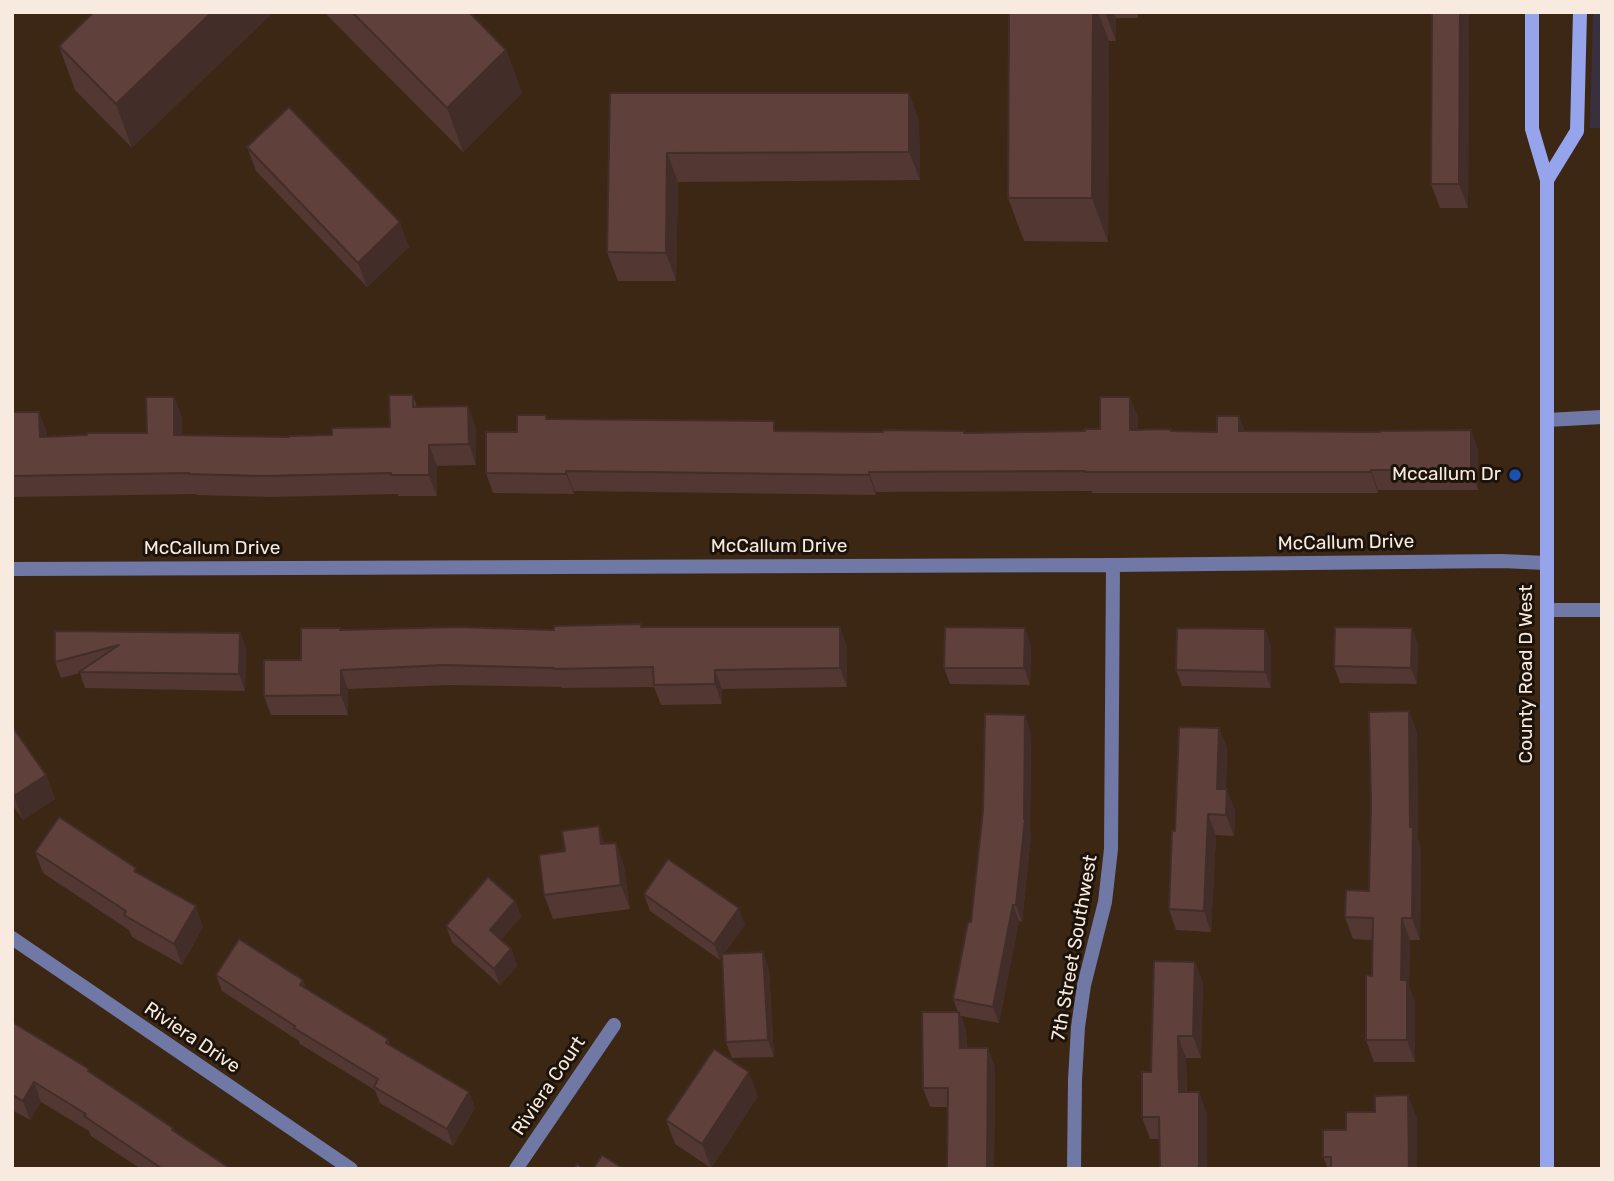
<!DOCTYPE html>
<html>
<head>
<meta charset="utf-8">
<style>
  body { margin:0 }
  #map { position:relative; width:1614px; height:1181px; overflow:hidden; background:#3c2715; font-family:Rubik,sans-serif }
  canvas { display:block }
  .frame { position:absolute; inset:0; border:14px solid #f9eadf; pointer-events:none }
</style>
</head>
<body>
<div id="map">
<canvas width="1614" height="1181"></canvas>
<div class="frame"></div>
</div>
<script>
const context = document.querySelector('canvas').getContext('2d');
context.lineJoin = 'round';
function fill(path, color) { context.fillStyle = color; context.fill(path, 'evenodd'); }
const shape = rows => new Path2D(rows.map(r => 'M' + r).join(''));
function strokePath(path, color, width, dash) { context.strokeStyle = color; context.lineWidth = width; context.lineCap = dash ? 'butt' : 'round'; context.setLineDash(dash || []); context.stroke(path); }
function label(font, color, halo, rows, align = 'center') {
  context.font = font + ' Rubik,sans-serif'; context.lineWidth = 6; context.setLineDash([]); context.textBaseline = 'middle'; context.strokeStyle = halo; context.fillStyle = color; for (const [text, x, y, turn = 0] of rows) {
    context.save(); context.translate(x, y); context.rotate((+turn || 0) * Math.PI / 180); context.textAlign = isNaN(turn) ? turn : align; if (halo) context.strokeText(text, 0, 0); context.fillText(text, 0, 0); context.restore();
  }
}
fill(shape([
  [1593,12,1602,12,1602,128,1590,128]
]), '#39303f');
strokePath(shape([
  [1547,420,1602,417],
  [12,569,1113,565,1502,561,1546,563],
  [1547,610,1602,610],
  [12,938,351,1169],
  [516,1169,614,1025],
  [1074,1169,1075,1080,1078,1027,1084,985,1105,902,1111,849,1113,565]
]), '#7079a6', 14);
strokePath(shape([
  [1532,12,1532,129,1547,180,1547,1169],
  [1547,180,1577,131,1580,12]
]), '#96a4ec', 14);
fill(shape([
  [94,12,132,148,75,90,59,46],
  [324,12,469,12,506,50,522,93,463,152],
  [1009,12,1138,12,1138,18,1116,18,1116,41,1109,41,1108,242,1024,241,1008,198],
  [1153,12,1340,12,1340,13],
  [1432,12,1469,12,1468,208,1440,208,1431,184],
  [610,93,909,93,919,121,920,180,678,182,676,281,618,281,607,252],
  [247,147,409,247,367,287,256,171],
  [413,395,417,407,476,427,476,465,437,466,437,496,398,496,398,494,271,497,197,495,196,494,12,497,12,412,47,432,47,437,147,433,174,397,182,418,182,435,289,437,332,435,390,427],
  [1138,417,1138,430,1172,431,1217,432,1245,431,1380,432,1471,430,1478,450,1478,490,1378,490,1378,493,1092,493,1092,491,876,492,876,495,574,491,574,494,493,493,486,473,517,432,547,419,778,431,965,433,1085,431,1100,429],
  [642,627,847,646,847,687,722,689,722,704,661,705,654,687,561,688,561,687,451,685,348,689,348,715,271,715,264,696,301,660,341,630,554,630],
  [1412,628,1418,645,1417,684,1340,683,1334,666],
  [1265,629,1271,646,1271,688,1182,686,1176,670],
  [55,631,240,633,246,649,245,691,85,688,80,673,61,678,55,662],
  [1031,645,1030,685,950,684,944,668],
  [1409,711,1417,733,1418,840,1421,849,1420,940,1410,940,1409,987,1415,1002,1415,1062,1374,1062,1366,1040,1372,976,1372,940,1353,939,1345,917,1369,891],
  [12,726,46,775,55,799,23,820,12,804],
  [1219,728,1227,749,1226,789,1235,810,1234,836,1216,835,1211,932,1176,930,1169,909,1175,831],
  [1031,732,1030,831,1031,835,1022,922,1019,921,999,1023,961,1016,966,1031,967,1048,988,1048,995,1068,994,1169,947,1169,947,1107,930,1107,923,1088,958,1012,953,999,971,922],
  [616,843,624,867,630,909,553,919,544,895,565,851],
  [35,852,138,873,203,927,182,965,132,937,129,930,43,873],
  [644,894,745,925,724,954,769,969,774,1057,732,1058,726,1042,722,957,720,960,650,911],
  [515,901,521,917,501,940,511,949,517,966,500,985,452,942,446,926],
  [1195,962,1203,984,1201,1058,1186,1058,1187,1092,1207,1114,1207,1169,1160,1139,1150,1139,1142,1117,1151,1072],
  [216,975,306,989,388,1039,390,1046,475,1108,453,1146,380,1103,375,1090,300,1044,299,1041,222,991],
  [12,1022,173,1128,174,1132,231,1169,141,1169,91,1136,89,1131,41,1102,30,1120,12,1110],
  [1408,1095,1417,1119,1417,1169,1328,1169,1323,1157,1346,1130,1375,1112],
  [758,1096,711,1168,675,1144,666,1120]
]), '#523733');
fill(shape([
  [212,12,274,12,132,148,116,104],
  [1093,12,1098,12,1109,41,1108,242,1092,198],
  [1105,12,1113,12,1116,18,1116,41],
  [1460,12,1469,12,1468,208,1459,184],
  [506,50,522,93,463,152,447,108],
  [909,93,919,121,920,180,909,152],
  [667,153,678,182,676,281,666,253],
  [400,222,409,247,367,287,358,263],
  [174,397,182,418,182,456,174,435],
  [1130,397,1138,417,1138,450,1130,430],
  [468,406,476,427,476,465,469,444],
  [39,412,47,432,48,458,40,437],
  [1239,416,1247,436,1239,431],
  [1471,430,1478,450,1478,490,1471,470],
  [429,445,437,466,437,496,429,475],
  [1371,470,1378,490,1378,493,1371,472],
  [566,471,574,491,574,494,566,474],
  [869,472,876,492,876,495,869,475],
  [840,627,847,646,847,687,840,668],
  [1025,628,1031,645,1030,685,1024,668],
  [1412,628,1418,645,1417,684,1411,668],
  [1265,629,1271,646,1271,688,1265,672],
  [240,633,246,649,245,691,239,674],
  [341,670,348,689,348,715,341,695],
  [715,670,722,689,722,704,715,684],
  [1409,711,1417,733,1418,840,1421,849,1420,940,1412,918],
  [1025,715,1031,732,1030,831,1031,835,1022,922,1016,905,1024,819],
  [1219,728,1227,749,1225,810,1217,789],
  [46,775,55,799,23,820,14,796],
  [1227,789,1235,810,1234,836,1226,815],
  [1208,814,1216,835,1211,932,1204,911],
  [599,826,607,850,601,844],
  [616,843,624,867,630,909,621,885],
  [515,901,521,917,496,946,490,930],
  [1013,905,1019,921,999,1023,993,1007],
  [196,906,203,927,182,965,174,944],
  [739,908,745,925,720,960,714,944],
  [1402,918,1410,940,1409,987,1415,1002,1415,1062,1407,1040,1401,980],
  [511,949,517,966,500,985,494,969],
  [763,952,769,969,774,1057,768,1040],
  [1195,962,1203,984,1201,1058,1193,1036],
  [303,980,309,997,300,985],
  [959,1012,966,1031,967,1068,960,1048],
  [1178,1036,1186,1058,1187,1114,1179,1092],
  [988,1048,995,1068,994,1169,987,1169],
  [749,1072,758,1096,711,1168,702,1144],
  [34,1082,41,1102,30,1120,23,1101],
  [469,1092,475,1108,453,1146,447,1129],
  [1199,1092,1207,1114,1207,1169,1199,1169],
  [1408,1095,1417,1119,1417,1169,1409,1169]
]), '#422d29');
const building = shape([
  [94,12,212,12,116,104,59,46,94,12],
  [352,12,469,12,506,50,447,108,352,12],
  [1009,12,1093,12,1092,198,1008,198,1009,12],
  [1432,12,1460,12,1459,184,1431,184,1432,12],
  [610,93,909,93,909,152,667,153,666,253,607,252,610,93],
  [289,107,400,222,358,263,247,147,289,107],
  [389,395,413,395,413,407,468,406,469,444,429,445,429,475,391,475,391,473,263,476,189,474,189,473,12,476,12,412,39,412,40,437,87,435,87,433,147,433,146,397,174,397,174,435,289,437,289,436,332,435,332,428,390,427,389,395],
  [1100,397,1130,397,1130,430,1171,429,1171,431,1217,432,1217,416,1239,416,1239,431,1380,432,1380,431,1471,430,1471,470,1371,470,1371,472,1085,472,1085,471,869,472,869,475,566,471,566,474,486,473,486,432,517,432,517,415,546,415,546,419,774,421,774,431,883,432,883,430,964,431,964,433,1085,431,1084,429,1100,429,1100,397],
  [641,624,641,627,840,627,840,668,715,670,715,684,654,685,653,667,554,669,554,668,444,665,341,670,341,695,264,696,264,660,301,660,301,628,340,628,340,630,457,627,554,630,554,626,641,624],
  [945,627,1025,628,1024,668,944,668,945,627],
  [1335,627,1412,628,1411,668,1334,666,1335,627],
  [1177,628,1265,629,1265,672,1176,670,1177,628],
  [55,631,240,633,239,674,79,672,119,645,55,662,55,631],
  [1409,711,1410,827,1413,827,1412,918,1402,918,1401,980,1407,980,1407,1040,1366,1040,1366,975,1372,976,1373,918,1345,917,1346,890,1369,891,1371,803,1369,712,1409,711],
  [985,714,1025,715,1024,819,1025,819,1016,905,1013,905,993,1007,953,999,968,922,971,922,983,810,985,714],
  [12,726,46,775,14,796,12,793,12,726],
  [1179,727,1219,728,1217,789,1227,789,1226,815,1208,814,1204,911,1169,909,1172,831,1175,831,1179,727],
  [59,817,136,868,134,871,196,906,174,944,124,915,126,911,35,852,59,817],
  [599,826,601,844,616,843,621,885,544,895,539,855,565,851,562,831,599,826],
  [668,859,739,908,714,944,644,894,668,859],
  [488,877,515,901,490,930,511,949,494,969,446,926,488,877],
  [239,939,303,980,300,985,388,1039,386,1043,469,1092,447,1129,374,1087,378,1079,294,1028,295,1026,216,975,239,939],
  [763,952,768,1040,726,1042,722,954,763,952],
  [1154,961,1195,962,1193,1036,1178,1036,1179,1092,1199,1092,1199,1169,1160,1169,1159,1117,1142,1117,1142,1072,1151,1072,1154,961],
  [922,1012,959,1012,960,1048,988,1048,987,1169,947,1169,948,1088,923,1088,922,1012],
  [12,1022,89,1069,88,1071,173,1128,172,1130,231,1169,161,1169,161,1168,84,1116,86,1114,34,1082,23,1101,12,1095,12,1022],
  [714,1049,749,1072,702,1144,666,1120,714,1049],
  [1408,1095,1409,1169,1331,1169,1331,1157,1323,1157,1323,1130,1346,1130,1346,1112,1375,1112,1375,1096,1408,1095],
  [602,1155,624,1169,593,1169,602,1155],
  [577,1164,584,1169,574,1169,577,1164]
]);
fill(building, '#5f403b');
strokePath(building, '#422d29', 2);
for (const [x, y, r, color] of [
  [1515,475,7,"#1a4fb4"]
]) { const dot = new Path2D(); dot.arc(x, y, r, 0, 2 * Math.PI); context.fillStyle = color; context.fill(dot); strokePath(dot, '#1c130b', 2.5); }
label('19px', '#f9eadf', '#1c130b', [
  ["Mccallum Dr",1501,475]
], 'right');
label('19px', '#f9eadf', '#1c130b', [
  ["McCallum Drive",1346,543,-1],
  ["McCallum Drive",779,547],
  ["McCallum Drive",212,549],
  ["County Road D West",1527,674,-90],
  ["7th Street Southwest",1075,948,-80],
  ["Riviera Drive",192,1038,34],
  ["Riviera Court",549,1086,-56]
]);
</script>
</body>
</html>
